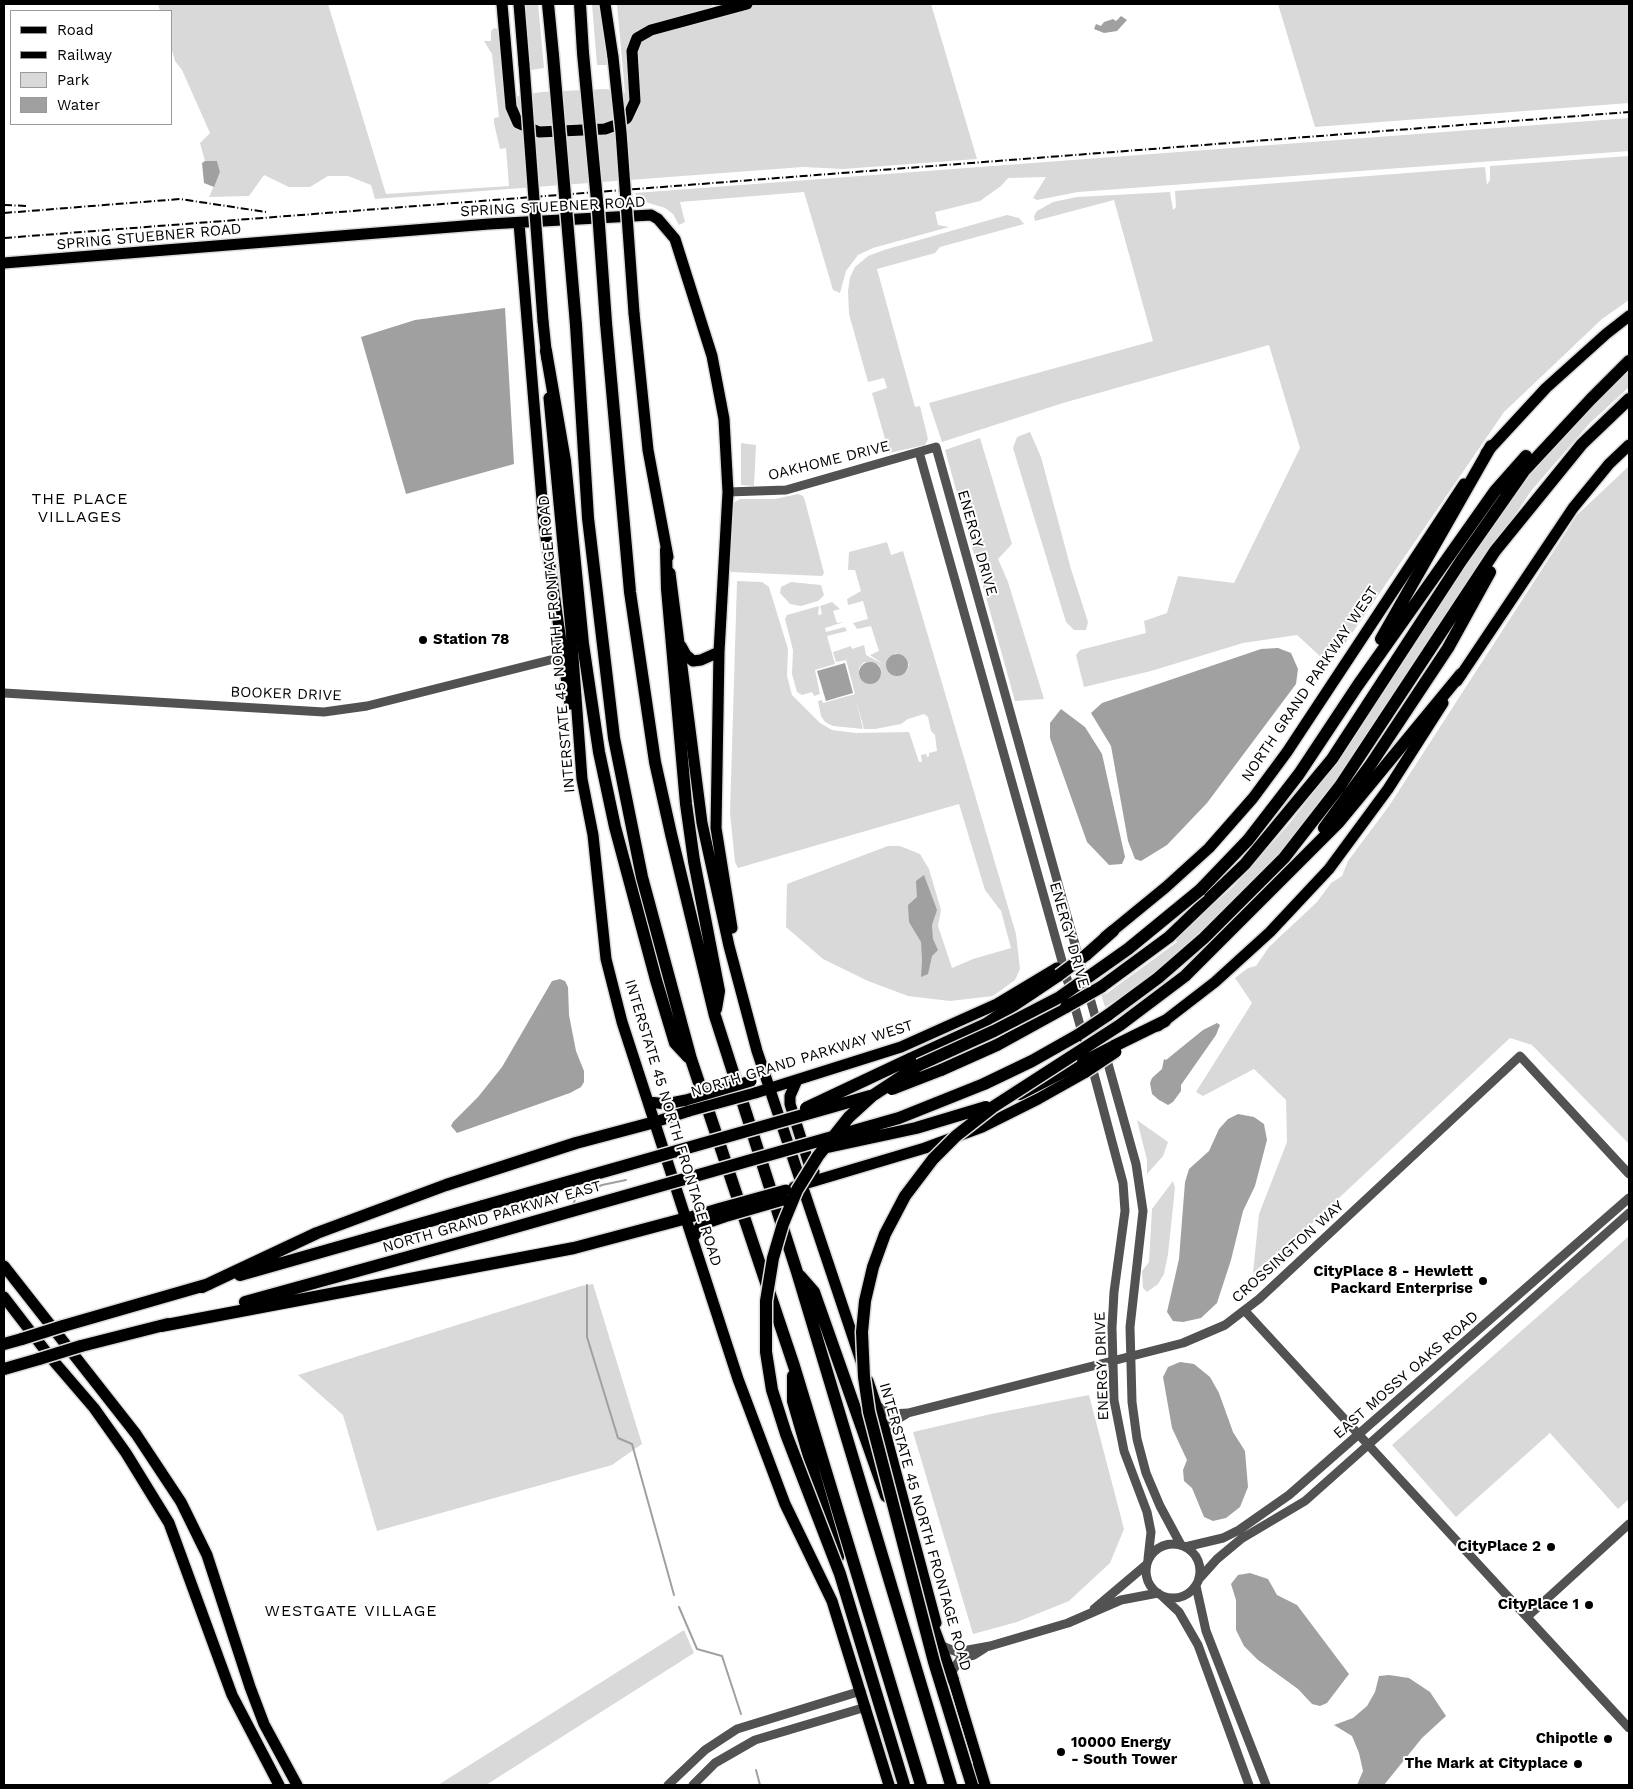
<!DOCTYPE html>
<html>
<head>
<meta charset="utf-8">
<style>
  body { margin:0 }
  #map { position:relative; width:1633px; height:1789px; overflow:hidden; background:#fff; font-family:"Work Sans",sans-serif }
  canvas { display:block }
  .frame { position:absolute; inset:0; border:5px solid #000; pointer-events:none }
  .legend { position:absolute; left:10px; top:10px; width:162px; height:115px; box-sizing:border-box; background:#fff; border:1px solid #999; margin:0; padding:6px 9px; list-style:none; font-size:15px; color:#000 }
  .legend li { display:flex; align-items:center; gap:10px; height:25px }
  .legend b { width:25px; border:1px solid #999 }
</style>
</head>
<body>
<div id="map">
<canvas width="1633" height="1789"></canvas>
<div class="frame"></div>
<ul class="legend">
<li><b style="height:6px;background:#000"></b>Road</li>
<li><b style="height:6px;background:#000"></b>Railway</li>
<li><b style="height:14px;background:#d9d9d9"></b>Park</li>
<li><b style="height:14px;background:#a0a0a0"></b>Water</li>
</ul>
</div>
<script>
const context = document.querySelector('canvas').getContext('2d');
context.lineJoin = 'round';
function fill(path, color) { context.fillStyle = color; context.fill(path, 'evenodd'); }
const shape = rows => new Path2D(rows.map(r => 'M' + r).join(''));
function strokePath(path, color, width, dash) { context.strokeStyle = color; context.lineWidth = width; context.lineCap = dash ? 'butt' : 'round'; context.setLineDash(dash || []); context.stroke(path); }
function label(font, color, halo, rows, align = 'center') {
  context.font = font + ' "Work Sans",sans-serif'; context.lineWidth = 4; context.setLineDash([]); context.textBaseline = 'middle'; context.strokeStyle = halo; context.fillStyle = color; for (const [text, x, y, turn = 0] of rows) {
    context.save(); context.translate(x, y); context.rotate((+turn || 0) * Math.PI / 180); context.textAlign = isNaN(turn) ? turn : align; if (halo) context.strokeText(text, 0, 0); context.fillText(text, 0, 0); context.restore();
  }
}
fill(shape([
  [158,4,328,4,386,194,509,186,506,148,500,149,494,123,494,118,499,117,492,54,484,41,491,41,491,31,494,28,500,30,513,122,521,131,537,137,629,119,636,54,641,40,650,34,754,4,931,4,977,159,843,169,803,167,375,199,371,185,348,176,328,176,310,187,289,187,264,175,249,196,209,197,220,172,217,161,205,161,200,143,210,133,182,70,175,61,171,47,171,11,160,11],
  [525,4,538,4,544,68,531,70],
  [592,4,599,4,608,65,597,65],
  [617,4,714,4,709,8,648,26,636,33,631,95,628,104,613,121,604,124,537,129,520,117,514,97,541,92,606,89,625,93],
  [1278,4,1629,4,1629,103,1315,127],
  [1629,118,1629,151,1078,192,1037,200,1033,198,1046,177,1008,178,1001,186,980,201,935,212,938,225,949,227,873,248,858,255,846,271,840,293,833,290,804,192,680,202,685,222,679,225,673,214,665,208,639,200,635,193],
  [1629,156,1629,300,1602,319,1504,412,1344,645,1322,658,1297,635,1243,643,1151,671,1084,687,1076,655,1080,650,1146,633,1144,621,1167,613,1178,576,1234,583,1300,448,1269,345,1063,403,942,442,929,403,1153,341,1114,200,1035,221,1034,216,1037,211,1053,202,1077,197,1170,192,1173,210,1176,207,1175,191,1485,167,1487,185,1490,180,1490,166],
  [1007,215,1019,218,1024,224,940,247,935,253,877,269,915,407,920,406,928,439,925,445,889,453,872,393,887,388,884,378,868,382,849,314,848,291,850,277,855,267,868,256,884,250],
  [1629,370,1629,387,1590,423,1531,491,1330,793,1279,855,1184,949,1143,983,1105,1007,1101,994,1104,992,1106,994,1177,942,1175,939,1234,886,1289,824,1334,766,1498,515,1531,471,1601,395],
  [1030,432,1041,457,1071,569,1088,622,1086,630,1074,630,1066,622,1013,448,1017,437],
  [980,438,1012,544,998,559,1008,582,1044,699,1015,701,945,450],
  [741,443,756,445,754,486,741,485],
  [1629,466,1629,1144,1532,1045,1510,1038,1309,1226,1253,1273,1259,1214,1287,1142,1286,1100,1254,1069,1203,1096,1196,1092,1252,1003,1235,978,1248,968,1256,966,1269,947,1317,902,1331,883,1342,876,1348,861,1389,806,1577,515],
  [798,494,803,496,805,501,824,573,822,576,731,572,728,567,732,504,740,499,775,499],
  [887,542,891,555,903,551,1016,934,1020,969,1015,980,993,996,950,1001,908,996,868,981,823,959,786,927,787,884,888,846,900,846,920,854,929,869,941,910,938,926,952,968,973,959,1011,948,1001,911,985,890,959,804,738,868,735,862,730,813,737,581,762,582,769,587,788,649,787,676,792,695,820,723,832,730,856,733,909,732,919,762,922,762,921,755,926,754,927,757,929,756,929,753,937,751,935,735,931,731,928,717,924,714,908,719,901,724,875,729,864,729,856,700,863,729,833,726,825,722,821,716,818,701,822,700,823,703,855,694,846,660,836,662,833,652,851,646,852,649,864,645,866,655,883,664,870,655,879,651,871,626,857,629,853,623,868,619,863,601,848,605,847,599,861,591,855,570,848,570,849,552],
  [896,653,909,664,907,671,886,668,889,657],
  [864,662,879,665,880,669,881,676,873,683,866,683,859,676,859,668],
  [791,582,821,585,824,595,818,601,801,606,790,604,780,593,781,587],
  [832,602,840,609,833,611,837,623,844,622,825,628,826,632,845,627,847,631,827,636,835,664,815,670,820,694,814,696,812,692,802,695,797,692,792,674,793,650,785,619,787,615,819,606,818,615,822,614,820,606],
  [1137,1120,1168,1142,1163,1156,1147,1174,1147,1160],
  [1173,1181,1175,1188,1168,1254,1164,1274,1158,1284,1147,1292,1143,1288,1142,1271,1149,1262,1152,1209],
  [1629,1236,1629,1499,1618,1509,1550,1433,1456,1517,1392,1445],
  [593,1284,642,1444,612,1465,377,1531,343,1415,298,1375,581,1286],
  [1089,1395,1124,1529,1110,1563,1069,1601,1017,1622,973,1634,913,1432,991,1414],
  [684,1630,694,1653,486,1785,438,1785]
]), '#d9d9d9');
fill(shape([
  [1121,16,1127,20,1117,31,1104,33,1094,29,1096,24,1101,26,1104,22,1113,19,1116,21],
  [205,161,217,161,220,172,214,187,204,183,202,163],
  [505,308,514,464,406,494,361,337,415,320],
  [1278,648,1291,653,1298,669,1296,684,1207,803,1167,845,1141,861,1135,859,1128,841,1111,746,1091,713,1102,703,1261,649],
  '886 665a11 11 0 1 1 22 0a11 11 0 1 1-22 0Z',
  '859 673a11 11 0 1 1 22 0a11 11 0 1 1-22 0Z',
  [845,663,853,693,826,701,817,671],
  [1061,709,1085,727,1102,754,1125,857,1122,864,1109,865,1087,842,1050,738,1050,723],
  [924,875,937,910,932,925,933,939,938,950,932,956,928,974,921,977,922,960,921,942,909,922,908,905,917,897,916,881],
  [560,979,565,981,568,987,569,1015,576,1051,584,1071,584,1082,581,1087,570,1093,457,1133,451,1126,453,1122,478,1097,502,1067,552,981],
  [1217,1023,1220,1025,1216,1035,1181,1085,1181,1091,1173,1102,1168,1105,1159,1100,1152,1094,1150,1083,1152,1078,1162,1069,1164,1059,1166,1060,1203,1030],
  [1238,1114,1254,1117,1264,1124,1267,1140,1255,1186,1243,1211,1231,1260,1217,1303,1201,1318,1183,1322,1173,1321,1167,1312,1179,1259,1185,1182,1189,1169,1209,1151,1219,1129,1228,1119],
  [1180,1362,1194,1364,1210,1377,1219,1393,1233,1432,1245,1451,1248,1487,1240,1507,1226,1518,1213,1521,1204,1517,1192,1488,1184,1481,1183,1470,1187,1460,1172,1428,1163,1377,1168,1367],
  [1250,1573,1268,1579,1277,1595,1297,1605,1349,1674,1327,1703,1320,1706,1312,1704,1298,1689,1258,1660,1244,1646,1236,1630,1236,1600,1231,1584,1238,1575],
  [1389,1675,1409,1678,1430,1692,1446,1716,1422,1738,1384,1785,1357,1785,1363,1771,1359,1753,1352,1736,1334,1725,1353,1718,1367,1706,1375,1692,1379,1676]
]), '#a0a0a0');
strokePath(shape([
  [573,1205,576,1197,602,1185,626,1180],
  [587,1285,587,1337,618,1438,632,1444,674,1595],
  [679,1607,697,1649,722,1656,741,1714],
  [756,1770,760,1785]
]), '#a0a0a0', 2);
const major = shape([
  [502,4,511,107,518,123,539,132,605,129,616,125,627,118,635,101,632,51,637,38,651,30,747,4],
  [519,4,524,65],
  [605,4,613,57],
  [519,223,544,524,570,704],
  [4,263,489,224,651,215,658,219,675,239,712,356,724,419,728,492,719,652,716,828,732,928],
  [634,313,648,450,668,557],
  [543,321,547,359],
  [549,398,571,629,582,779,593,835,606,959,622,1022,738,1379,785,1504,832,1601,889,1785],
  [1486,453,1546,388,1606,334,1629,316],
  [670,573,702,823,729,946,757,1051,862,1364],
  [681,646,686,655,693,661,701,660,719,652],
  [1457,681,1573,508,1609,464,1629,445],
  [1105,937,1166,887,1209,848,1253,798,1287,752,1464,484],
  [1158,1026,1215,982,1270,932,1329,869,1388,789,1443,703],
  [797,1080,790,1096,790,1104,810,1167,814,1172],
  [755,1093,901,1047,997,1004,1057,968],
  [649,1102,666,1104,686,1100],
  [655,1122,689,1111],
  [794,1187,925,1148,982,1127,1038,1099,1086,1072],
  [687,1218,721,1208],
  [693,1238,701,1225,724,1217],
  [4,1266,136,1434,181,1502,207,1555,250,1687,264,1724,297,1785],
  [4,1297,51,1358,94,1408,126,1453,169,1523,232,1695,279,1785],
  [868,1381,885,1432,936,1623],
  [951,1672,985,1785]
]);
const highway = shape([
  [548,4,553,55],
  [580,4,583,53],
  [606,323,630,592,655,762,671,834,715,1016,797,1272,951,1785],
  [576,325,588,518,614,738,642,877,691,1059,794,1366,921,1785],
  [546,351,565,461,583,644,599,752,615,827,656,980,675,1043,688,1057],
  [666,550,667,589,686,804,694,861,719,991,716,1009],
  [1381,639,1491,446],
  [1324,828,1371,764,1448,648,1490,572],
  [1200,890,1248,840,1299,774,1358,685,1495,491,1526,456],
  [1086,955,1113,931],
  [1185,976,1339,822,1461,674],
  [1101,987,1169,937,1245,864,1332,759,1461,561,1524,471,1591,399,1629,361],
  [1108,1015,1158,978,1204,938,1284,858,1340,786,1495,551,1582,444,1629,399],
  [1114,1046,1165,1021],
  [910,1059,986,1024,1059,975],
  [941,1070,997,1045,1066,1007],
  [984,1084,1032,1061,1078,1035],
  [1020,1094,1083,1062],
  [240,1275,483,1206],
  [800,1276,814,1292,886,1496],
  [202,1287,317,1233,446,1185,576,1143,655,1122],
  [245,1302,491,1234],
  [63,1326,209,1284],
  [161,1326,574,1248,687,1218],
  [4,1344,22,1339],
  [81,1346,168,1324],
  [4,1369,39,1359],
  [793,1376,793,1401,838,1557],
  [923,1600,953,1680],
  [966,1766,972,1785]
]);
strokePath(major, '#dbdbdb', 14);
strokePath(highway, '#dbdbdb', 15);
strokePath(shape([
  [919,452,1087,1050],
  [728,492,786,490,936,447,1102,1041],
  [4,693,324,712,367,706,562,657],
  [1105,1053,1136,1164,1143,1211,1130,1327,1132,1402,1137,1439,1146,1473,1160,1506,1181,1545],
  [1091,1063,1123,1183,1125,1211,1114,1292,1112,1328,1114,1400,1124,1451,1147,1512,1151,1532,1148,1559],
  [1245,1311,1629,1728],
  [877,1406,891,1414,908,1413],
  [885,1432,890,1424,908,1413,1183,1343,1225,1325,1259,1299,1520,1056,1629,1174],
  '1146 1571a27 27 0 1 1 54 0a27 27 0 1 1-54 0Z',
  [1185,1547,1223,1538,1239,1530,1289,1495,1629,1198],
  [1199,1579,1217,1559,1241,1539,1305,1501,1629,1213],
  [1196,1586,1206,1631,1266,1785],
  [1162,1596,1179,1612,1198,1645,1249,1785],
  [1094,1609,1146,1565],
  [1527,1617,1629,1524],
  [942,1646,957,1652,990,1646,1068,1623,1121,1600,1158,1593],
  [951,1673,961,1658,974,1655,985,1648],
  [668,1785,705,1750,737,1729,861,1691],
  [693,1785,715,1763,755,1740,866,1707]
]), '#525252', 9);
strokePath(major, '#000', 11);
strokePath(highway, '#000', 12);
strokePath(shape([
  [4,205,27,206],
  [4,213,180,199,266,212],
  [4,238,1629,112]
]), '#000', 2, [8, 2.5, 1, 2.5]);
const majorBridge = shape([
  [613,57,621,132,634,313],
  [524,65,543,321],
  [1086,1072,1116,1052],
  [686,1100,751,1081],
  [689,1111,755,1093],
  [721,1208,786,1190],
  [724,1217,783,1200,789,1201]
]);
const highwayBridge = shape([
  [583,53,598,211,606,323],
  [553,55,576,325],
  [1059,975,1086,955],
  [1066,1007,1101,987],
  [1078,1035,1108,1015],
  [1083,1062,1114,1046],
  [892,1089,941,1070],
  [806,1108,910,1059],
  [823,1148,916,1128,986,1107],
  [483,1206,870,1096],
  [491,1234,899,1118,984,1084],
  [22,1339,63,1326],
  [39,1359,81,1346],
  [966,1766,934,1662,869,1412,864,1377,862,1332,865,1301,873,1267,885,1234,905,1196,933,1159,956,1136,993,1107,1120,1025,1185,976],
  [904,1785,840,1574,786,1434,772,1390,766,1352,766,1301,773,1258,783,1224,797,1190,818,1156,849,1117,872,1096,919,1065,994,1031,1060,997,1128,949,1200,890]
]);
strokePath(majorBridge, '#dbdbdb', 14, []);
strokePath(highwayBridge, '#dbdbdb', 15, []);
strokePath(majorBridge, '#000', 11);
strokePath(highwayBridge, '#000', 12);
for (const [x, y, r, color] of [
  [423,640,5,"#000"],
  [1483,1281,5,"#000"],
  [1551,1547,5,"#000"],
  [1589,1605,5,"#000"],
  [1608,1739,5,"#000"],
  [1061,1752,5,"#000"],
  [1578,1764,5,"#000"]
]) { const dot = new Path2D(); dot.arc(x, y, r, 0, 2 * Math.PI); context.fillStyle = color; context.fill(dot); strokePath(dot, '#fff', 2); }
label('15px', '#000', '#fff', [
  ["SPRING STUEBNER ROAD",553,207,-3],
  ["SPRING STUEBNER ROAD",149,237,-5],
  ["OAKHOME DRIVE",829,461,-14],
  ["ENERGY DRIVE",977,543,74],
  ["INTERSTATE 45 NORTH FRONTAGE ROAD",557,644,-95],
  ["NORTH GRAND PARKWAY WEST",1310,684,-56],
  ["BOOKER DRIVE",286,694,2],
  ["ENERGY DRIVE",1069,935,74],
  ["NORTH GRAND PARKWAY WEST",802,1059,-17],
  ["INTERSTATE 45 NORTH FRONTAGE ROAD",673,1123,73],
  ["NORTH GRAND PARKWAY EAST",492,1217,-16],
  ["CROSSINGTON WAY",1288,1252,-42],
  ["ENERGY DRIVE",1102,1366,-92],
  ["EAST MOSSY OAKS ROAD",1406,1375,-41],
  ["INTERSTATE 45 NORTH FRONTAGE ROAD",925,1527,74]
]);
label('bold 15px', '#000', '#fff', [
  ["Station 78",433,640,"left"],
  ["CityPlace 8 - Hewlett",1473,1272],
  ["Packard Enterprise",1473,1289],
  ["CityPlace 2",1541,1547],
  ["CityPlace 1",1579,1605],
  ["Chipotle",1598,1739],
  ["10000 Energy",1071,1743,"left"],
  ["- South Tower",1071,1760,"left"],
  ["The Mark at Cityplace",1568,1764]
], 'right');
context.letterSpacing = '1px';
label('16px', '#000', '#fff', [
  ["THE PLACE",80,499],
  ["VILLAGES",80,517],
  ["WESTGATE VILLAGE",351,1611]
]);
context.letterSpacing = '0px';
</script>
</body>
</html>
